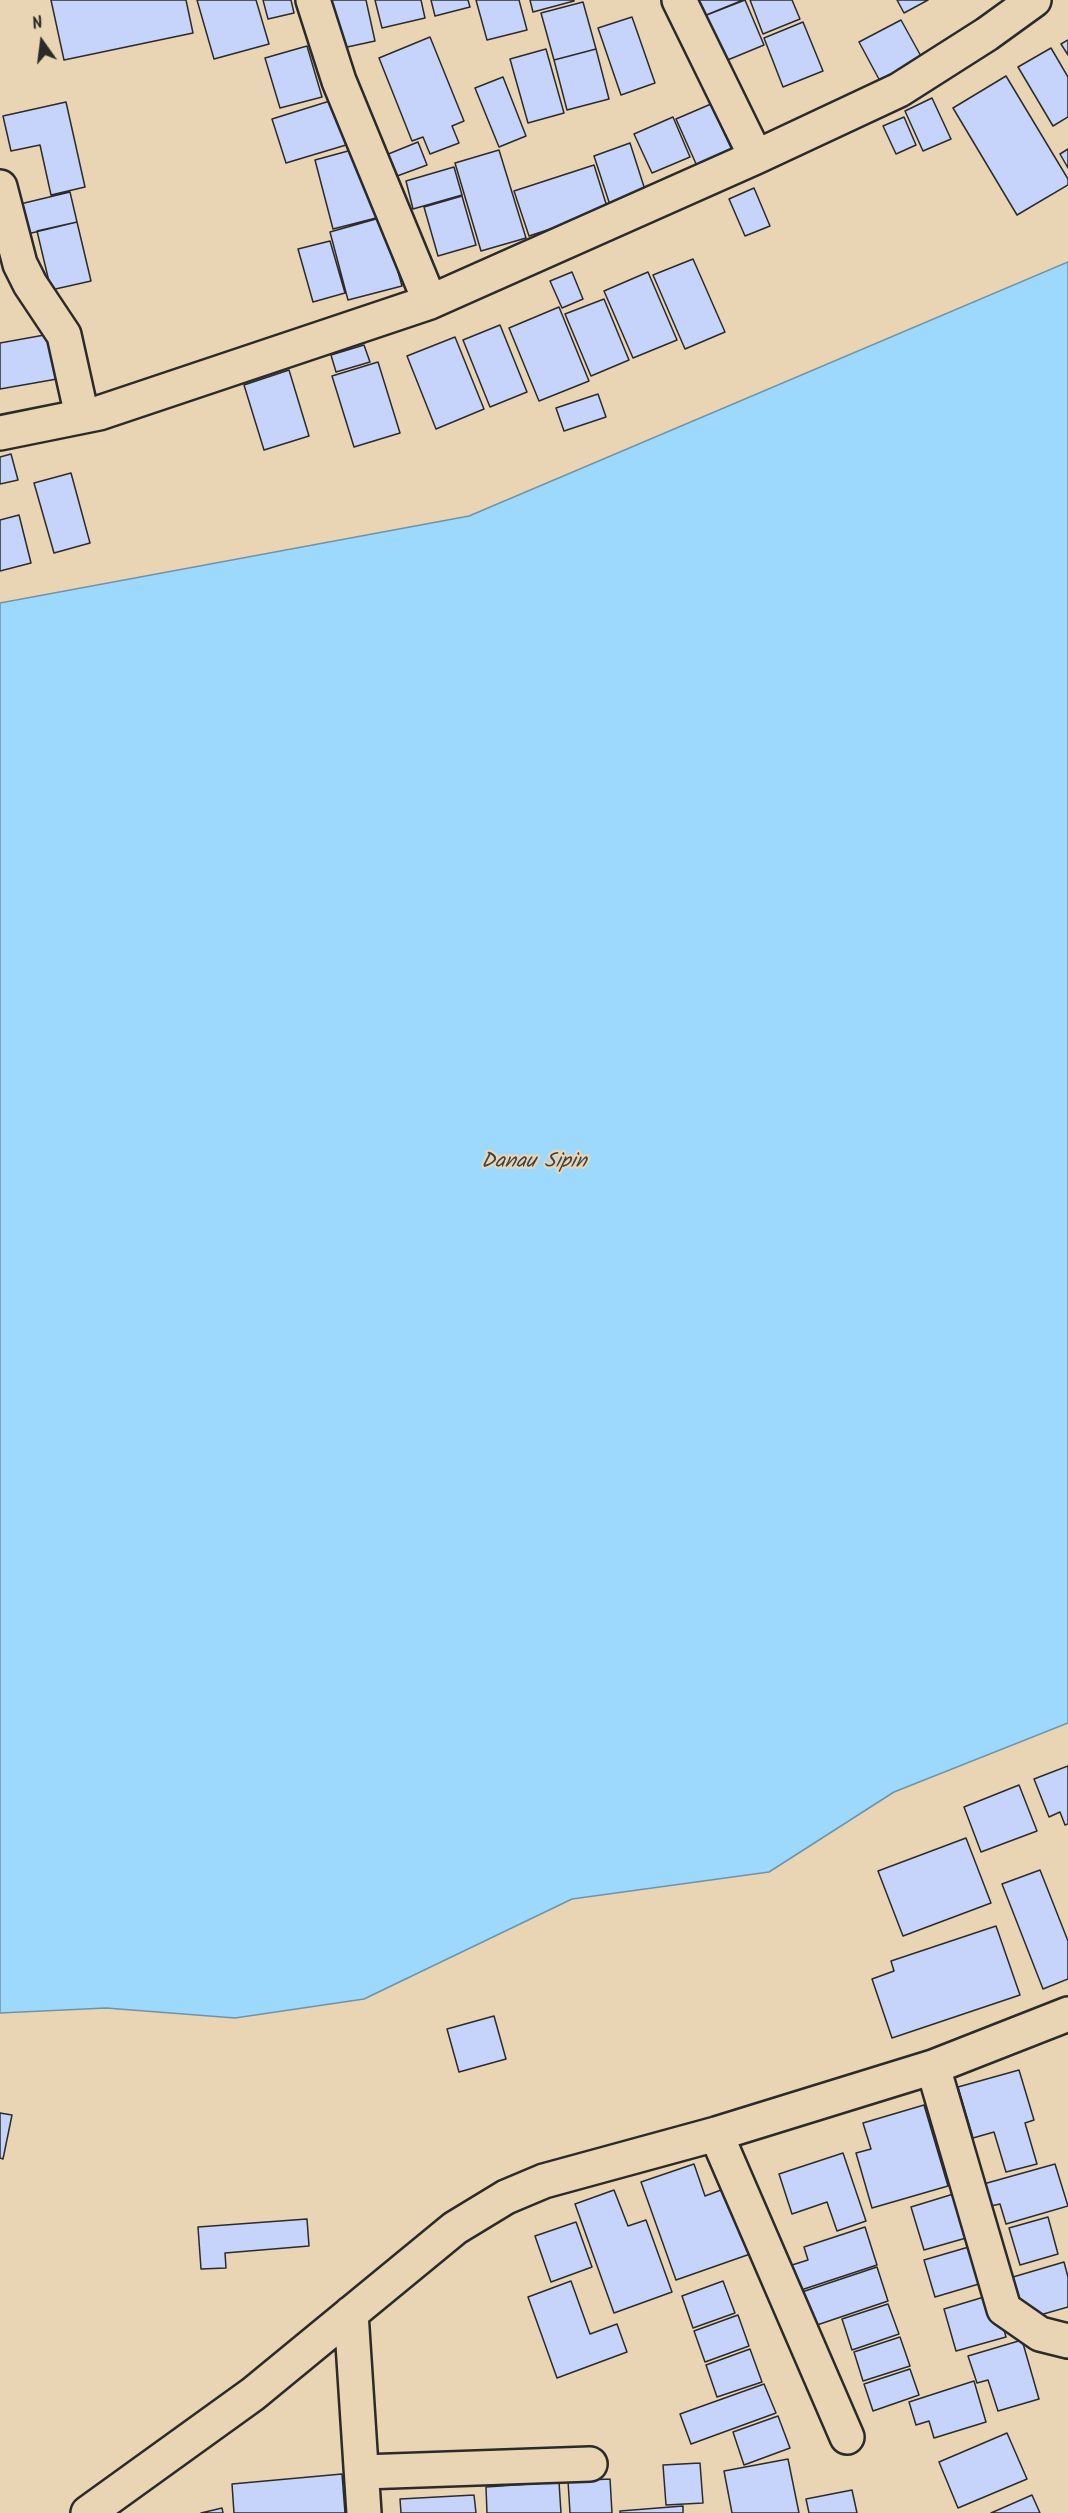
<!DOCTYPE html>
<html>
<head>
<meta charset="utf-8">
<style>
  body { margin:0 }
  #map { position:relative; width:1068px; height:2513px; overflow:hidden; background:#e9d5b3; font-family:Kalam,sans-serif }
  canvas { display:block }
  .north { position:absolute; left:12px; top:12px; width:60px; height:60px; -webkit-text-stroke:4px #e9d5b3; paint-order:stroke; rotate:346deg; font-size:16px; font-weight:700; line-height:24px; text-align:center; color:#2b2b2b }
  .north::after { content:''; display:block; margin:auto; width:21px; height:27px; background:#2b2b2b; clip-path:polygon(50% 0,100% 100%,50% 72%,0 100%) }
</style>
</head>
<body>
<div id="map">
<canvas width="1068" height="2513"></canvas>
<div class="north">N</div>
</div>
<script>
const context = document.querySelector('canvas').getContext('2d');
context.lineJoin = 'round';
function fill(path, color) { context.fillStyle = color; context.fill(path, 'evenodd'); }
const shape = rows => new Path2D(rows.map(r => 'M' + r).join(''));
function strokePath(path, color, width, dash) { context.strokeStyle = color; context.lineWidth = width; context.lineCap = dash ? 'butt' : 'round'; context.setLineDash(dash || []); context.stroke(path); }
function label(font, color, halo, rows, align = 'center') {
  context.font = font + ' Kalam,sans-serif'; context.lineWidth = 4.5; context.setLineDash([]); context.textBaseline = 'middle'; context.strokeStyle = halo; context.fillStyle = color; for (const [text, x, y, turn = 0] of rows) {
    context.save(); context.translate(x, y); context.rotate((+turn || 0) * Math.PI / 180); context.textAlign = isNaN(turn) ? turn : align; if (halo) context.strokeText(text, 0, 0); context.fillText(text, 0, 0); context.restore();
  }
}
const water = shape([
  [1068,262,1068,1723,894,1792,769,1872,572,1899,364,1999,235,2018,106,2008,0,2013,0,603,469,516,1068,262]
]);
fill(water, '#9cd9fd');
strokePath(water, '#6f93a9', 1.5);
const building = shape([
  [51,0,186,0,193,33,64,60,51,0],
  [197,0,256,0,269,44,214,59,197,0],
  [263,0,291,0,294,13,268,19,263,0],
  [318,0,366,0,375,41,338,49,318,0],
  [375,0,421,0,425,18,382,28,375,0],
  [431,0,468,0,470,7,435,16,431,0],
  [476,0,519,0,527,30,487,40,476,0],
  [530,0,574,0,574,1,533,12,530,0],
  [692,0,743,0,699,18,692,0],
  [745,0,764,45,718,64,699,18,745,0],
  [750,0,792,0,800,19,763,34,750,0],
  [897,0,928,0,904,13,897,0],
  [583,2,596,49,554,60,541,13,583,2],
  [632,17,655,83,621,95,598,28,632,17],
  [901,20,922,58,880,81,859,42,901,20],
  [803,22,823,71,783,87,764,38,803,22],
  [430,37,464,121,452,126,459,143,430,154,423,137,412,141,379,58,430,37],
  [1068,40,1068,55,1061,44,1068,40],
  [307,46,322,97,280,108,265,58,307,46],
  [1051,48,1068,77,1068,117,1053,126,1018,67,1051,48],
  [546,49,564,113,528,123,510,59,546,49],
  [596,49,609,99,567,110,554,60,596,49],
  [1006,76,1068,179,1068,185,1017,215,953,108,1006,76],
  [503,77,526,136,499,147,475,88,503,77],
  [932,98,951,139,923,151,905,111,932,98],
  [333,100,346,145,286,163,272,119,333,100],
  [66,102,85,187,51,195,40,145,11,151,3,116,66,102],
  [711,104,732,150,697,166,676,119,711,104],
  [673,117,690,157,652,173,634,134,673,117],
  [904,117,916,145,896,154,883,126,904,117],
  [418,142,427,165,389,179,381,157,418,142],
  [630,143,646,193,610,205,594,156,630,143],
  [359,148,376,218,333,229,315,160,359,148],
  [1068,149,1068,168,1060,154,1068,149],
  [499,150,526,238,481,251,455,163,499,150],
  [594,165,608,210,529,236,514,191,594,165],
  [454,167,462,195,413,209,406,181,454,167],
  [754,188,770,226,745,236,729,199,754,188],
  [70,192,77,222,19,236,12,206,70,192],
  [462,196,476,245,438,256,424,207,462,196],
  [383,217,402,286,348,300,330,232,383,217],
  [77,222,91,281,51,290,37,231,77,222],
  [330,241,345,293,313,302,298,249,330,241],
  [693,259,725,332,685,349,653,275,693,259],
  [572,272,583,299,562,308,550,281,572,272],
  [648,272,677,340,633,358,604,291,648,272],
  [604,299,629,360,591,376,565,314,604,299],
  [559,307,589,381,539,401,509,328,559,307],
  [500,325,527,392,490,407,463,340,500,325],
  [50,334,57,379,0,389,0,343,50,334],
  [455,337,484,409,436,429,407,356,455,337],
  [364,345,370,362,336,372,331,355,364,345],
  [378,362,400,433,354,447,332,376,378,362],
  [289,370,309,436,264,450,244,385,289,370],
  [598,394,606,417,564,431,556,408,598,394],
  [11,454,18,480,0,484,0,457,11,454],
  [71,473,90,543,54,553,34,483,71,473],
  [19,515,31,563,0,571,0,520,19,515],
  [1068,1766,1068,1824,1065,1825,1060,1812,1049,1817,1034,1779,1068,1766],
  [1019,1785,1037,1831,981,1852,964,1807,1019,1785],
  [966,1838,991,1903,903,1936,878,1871,966,1838],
  [1040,1870,1068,1941,1068,1979,1043,1989,1002,1884,1040,1870],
  [996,1926,1020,1995,892,2038,872,1979,894,1971,891,1961,996,1926],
  [494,2016,506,2059,459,2072,447,2029,494,2016],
  [1019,2070,1034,2120,1025,2123,1037,2164,1006,2172,994,2132,973,2138,958,2087,1019,2070],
  [924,2105,948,2186,872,2208,856,2153,871,2149,863,2123,924,2105],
  [0,2113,12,2115,3,2159,0,2158,0,2113],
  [843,2153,866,2221,837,2231,827,2202,792,2214,779,2174,843,2153],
  [694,2164,705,2196,729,2187,753,2253,676,2280,641,2182,694,2164],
  [1055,2164,1068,2206,1006,2224,1000,2204,986,2207,980,2185,1055,2164],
  [614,2190,628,2226,646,2220,672,2292,614,2313,575,2204,614,2190],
  [960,2192,973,2236,924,2250,911,2207,960,2192],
  [1048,2217,1058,2254,1020,2265,1009,2228,1048,2217],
  [307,2219,309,2246,225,2253,226,2268,201,2269,198,2227,307,2219],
  [576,2222,592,2267,551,2282,535,2236,576,2222],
  [865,2227,877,2265,801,2290,792,2265,808,2260,804,2247,865,2227],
  [979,2244,989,2281,935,2297,924,2260,979,2244],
  [1064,2262,1068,2277,1068,2307,1026,2319,1013,2277,1064,2262],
  [877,2267,888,2301,814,2326,802,2292,877,2267],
  [571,2281,590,2334,617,2324,627,2352,557,2378,528,2297,571,2281],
  [723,2281,735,2313,693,2328,682,2296,723,2281],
  [994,2294,1006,2337,956,2351,944,2309,994,2294],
  [888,2304,899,2334,852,2350,842,2319,888,2304],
  [738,2315,749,2346,705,2362,694,2331,738,2315],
  [900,2337,910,2366,863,2381,854,2352,900,2337],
  [1022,2340,1039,2399,998,2411,988,2380,977,2383,968,2356,1022,2340],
  [750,2349,762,2382,717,2397,706,2365,750,2349],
  [910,2369,919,2395,873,2411,864,2384,910,2369],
  [974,2381,986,2422,934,2438,929,2421,916,2425,909,2402,974,2381],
  [764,2384,776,2413,691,2444,680,2414,764,2384],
  [778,2416,790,2448,744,2465,733,2432,778,2416],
  [1007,2433,1027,2479,958,2508,939,2462,1007,2433],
  [788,2459,799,2513,732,2513,724,2471,788,2459],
  [700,2463,703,2503,666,2505,663,2465,700,2463],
  [342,2474,345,2513,234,2513,232,2484,342,2474],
  [610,2479,612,2513,570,2513,568,2481,610,2479],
  [559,2482,561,2513,487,2513,486,2487,559,2482],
  [852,2490,857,2513,809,2513,806,2499,852,2490],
  [474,2495,476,2513,401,2513,400,2499,474,2495],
  [1032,2495,1040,2513,991,2513,1032,2495],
  [683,2506,683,2513,620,2513,620,2511,683,2506],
  [222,2508,223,2513,201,2513,222,2508]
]);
fill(building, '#c6d4fb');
strokePath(building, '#2b2b2b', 1.5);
const street = shape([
  [313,0,339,81,430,302],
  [679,0,756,157],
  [0,187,20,264,30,284,64,335,82,416],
  [0,433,99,413,430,302,756,157,899,90,987,34,1034,0],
  [933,2067,1004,2309,1040,2334,1068,2341],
  [716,2134,847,2437],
  [351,2313,364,2513],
  [363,2472,590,2464],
  [88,2513,253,2394,455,2228,506,2197,544,2181,716,2134,933,2067,1068,2014]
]);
strokePath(street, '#2b2b2b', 38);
strokePath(street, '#e9d5b3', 33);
label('italic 21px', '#3c454a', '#e9d5b3', [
  ["Danau Sipin",534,1163]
]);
</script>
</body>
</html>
